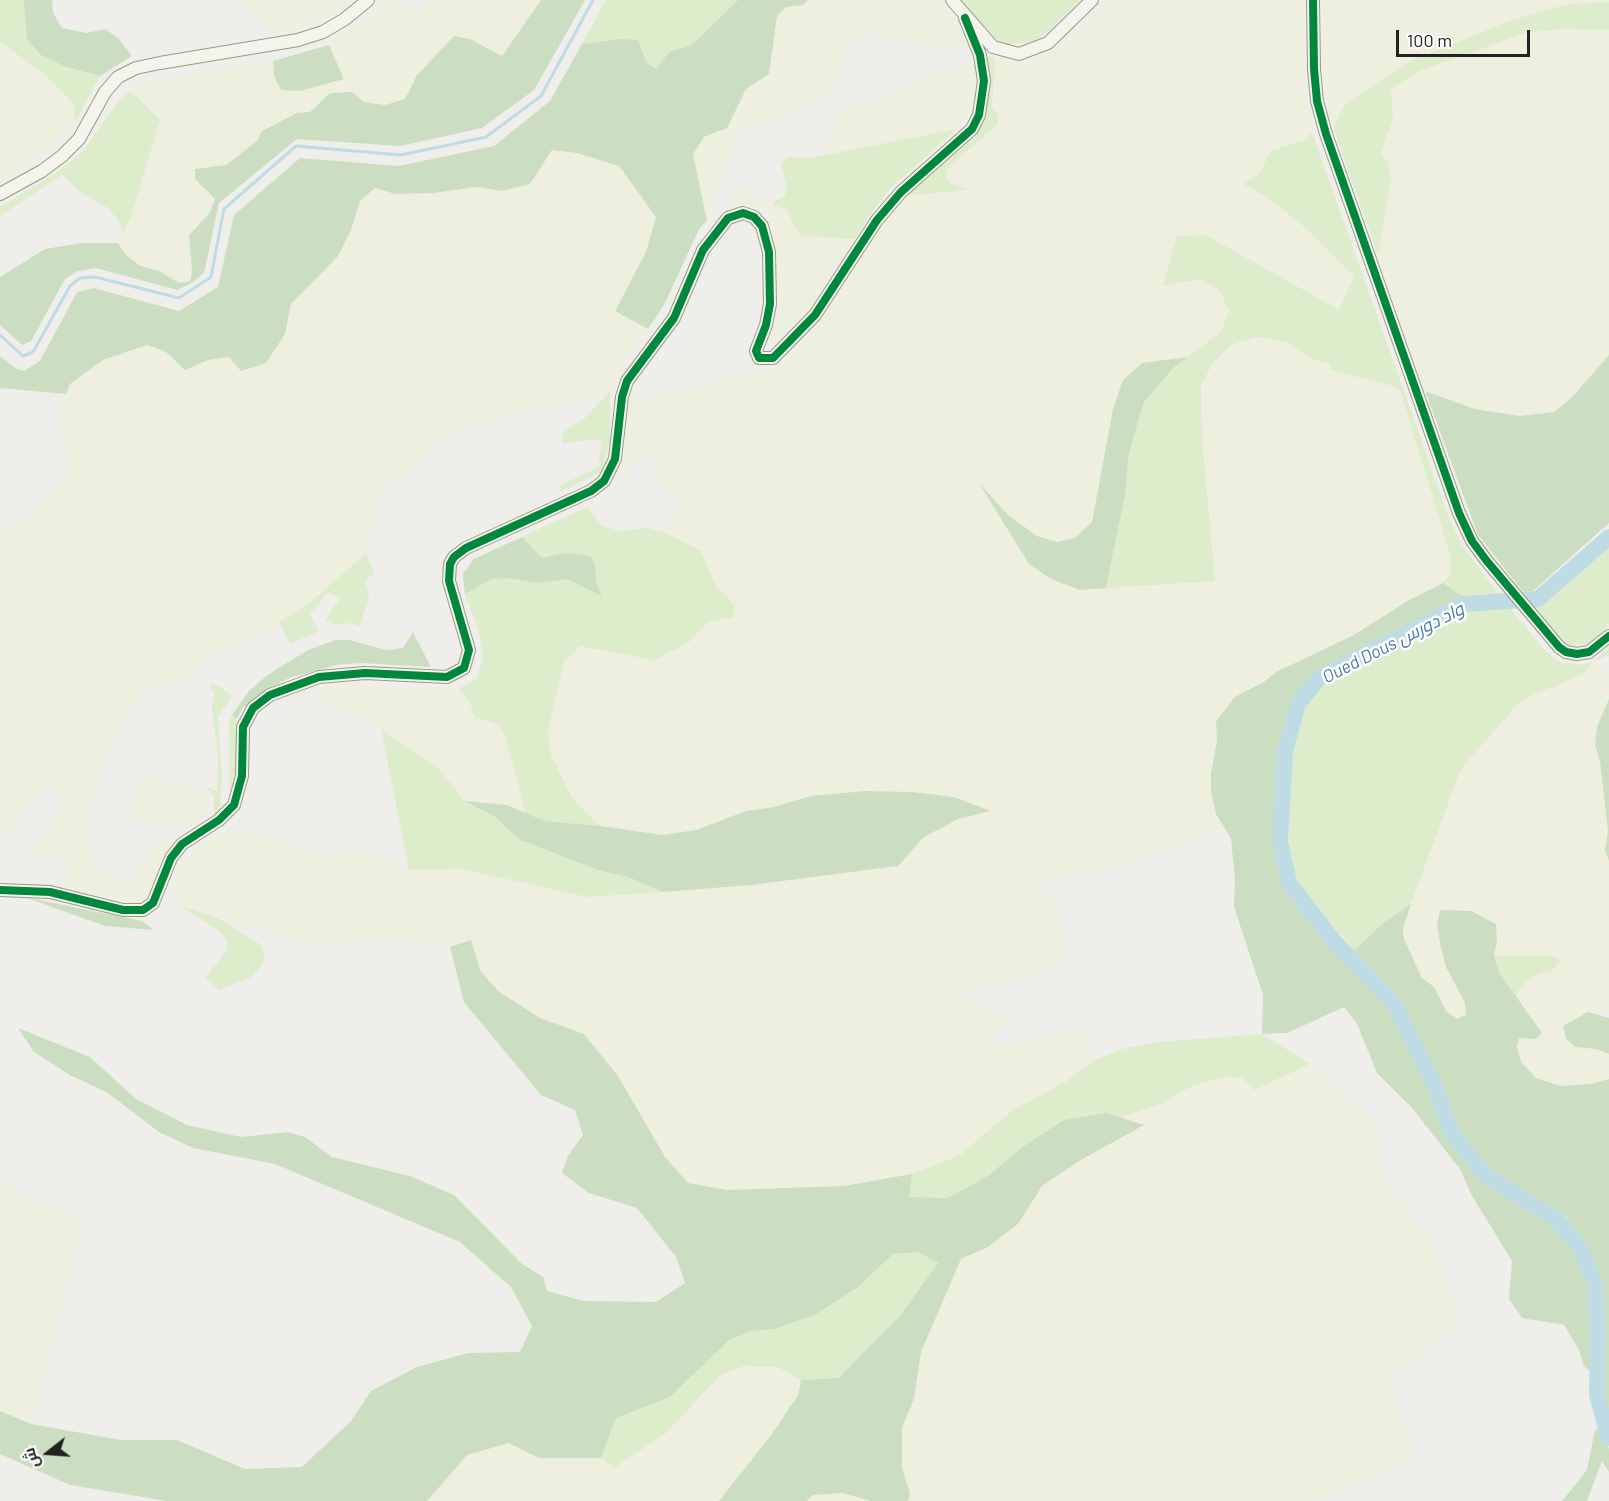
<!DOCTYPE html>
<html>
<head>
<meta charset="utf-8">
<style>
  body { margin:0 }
  #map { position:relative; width:1609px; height:1501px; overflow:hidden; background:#f0eeeb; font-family:Barlow,Cairo,sans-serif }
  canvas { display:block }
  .north { position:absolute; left:18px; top:1423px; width:60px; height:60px; -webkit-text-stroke:4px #fff; paint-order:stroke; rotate:253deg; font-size:16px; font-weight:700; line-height:24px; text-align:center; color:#222 }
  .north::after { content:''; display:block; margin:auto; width:21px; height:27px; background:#222; clip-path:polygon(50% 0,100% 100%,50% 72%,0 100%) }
  .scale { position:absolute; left:1396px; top:30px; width:134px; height:27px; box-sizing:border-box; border:3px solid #222; border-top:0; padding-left:8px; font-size:18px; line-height:21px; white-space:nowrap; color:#222; -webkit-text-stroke:4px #fff; paint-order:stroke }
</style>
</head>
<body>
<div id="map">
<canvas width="1609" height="1501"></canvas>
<div class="north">ش</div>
<div class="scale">100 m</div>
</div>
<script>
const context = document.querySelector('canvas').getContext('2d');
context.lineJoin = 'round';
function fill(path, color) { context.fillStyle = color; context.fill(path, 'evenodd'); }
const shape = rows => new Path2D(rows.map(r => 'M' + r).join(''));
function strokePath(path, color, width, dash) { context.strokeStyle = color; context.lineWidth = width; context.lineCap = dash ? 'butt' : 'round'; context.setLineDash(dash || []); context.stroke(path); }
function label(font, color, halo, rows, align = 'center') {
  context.font = font + ' Barlow,Cairo,sans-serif'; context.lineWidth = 5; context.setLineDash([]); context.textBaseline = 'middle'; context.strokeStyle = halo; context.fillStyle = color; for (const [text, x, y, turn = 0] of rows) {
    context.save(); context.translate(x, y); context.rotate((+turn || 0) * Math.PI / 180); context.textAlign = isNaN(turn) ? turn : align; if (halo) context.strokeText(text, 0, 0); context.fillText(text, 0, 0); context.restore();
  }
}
fill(shape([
  [236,0,354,0,312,25,276,34],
  [387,0,400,0,419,13,432,0,541,0,502,56,470,39,454,36,411,87,405,99,385,105,364,102,352,92,315,106,310,112,297,113,262,131,257,141,226,165,195,169,195,179,215,199,209,214,189,235,192,271,190,281,179,283,159,271,140,266,125,254,118,243,131,217,160,121,130,91,151,82,273,61,274,76,301,91,343,79,329,45,368,18],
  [808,0,942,0,962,33,967,47,939,50,869,33,844,44,846,58,831,90,779,117,738,132,733,143,733,155,723,168,707,221,693,154,704,137,727,128,746,88,769,74,777,16,786,7,803,5],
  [1105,0,1306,0,1302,81,1312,132,1306,140,1272,150,1258,175,1243,184,1265,196,1300,223,1354,276,1338,311,1233,248,1178,236,1164,285,1201,279,1219,290,1229,310,1221,332,1188,357,1142,363,1113,409,1092,522,1075,538,1057,542,1037,536,1008,515,982,487,1029,564,1051,579,1080,590,1127,586,1202,437,1201,384,1213,363,1231,345,1257,337,1287,342,1310,358,1331,364,1331,370,1393,386,1401,394,1450,554,1451,573,1443,583,1409,600,1354,635,1301,658,1235,697,1216,721,1217,740,1211,774,1216,814,1225,828,1121,867,1034,882,1055,903,1066,947,1055,967,1015,981,982,984,956,994,1007,1021,983,1045,1032,1042,1070,1029,1085,1034,1095,1060,1065,1082,1010,1112,960,1155,912,1174,844,1186,727,1190,688,1183,665,1157,618,1076,584,1034,540,1018,498,991,480,970,471,940,450,947,405,940,349,941,319,948,179,905,174,896,172,883,181,866,207,841,226,831,259,834,322,855,351,850,382,856,409,870,462,869,587,897,751,885,898,866,924,837,958,819,990,811,954,797,912,792,865,791,811,796,774,807,746,811,696,830,662,835,601,826,572,798,551,755,548,731,564,661,580,646,619,655,687,643,707,623,735,605,717,588,701,551,664,532,681,495,662,490,651,458,642,456,624,476,616,478,625,465,629,397,655,402,663,392,713,385,730,377,778,367,816,328,883,223,907,196,968,189,951,184,946,177,947,169,998,124,992,108,995,58,1008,62,1029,61,1051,51,1074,33],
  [1322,0,1609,0,1609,2,1568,4,1410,61,1345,105,1333,127,1323,81],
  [1559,29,1609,30,1609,355,1554,412,1519,416,1475,409,1425,391,1378,255,1391,177,1381,154,1391,132,1391,89,1419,71,1484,47,1525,33],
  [0,42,42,72,74,105,75,123,37,158,0,179],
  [977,63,975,96,970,116,957,129,895,143,824,153,837,114,892,94,921,79],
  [552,150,577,153,620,166,657,217,646,252,615,311,648,329,625,360,610,391,588,400,526,410,466,429,437,444,399,477,380,488,376,512,362,556,309,603,261,634,214,653,189,677,142,693,109,748,85,820,84,839,98,866,119,881,128,883,154,847,163,840,174,842,166,854,147,898,138,903,56,886,71,872,57,849,31,863,29,849,44,839,64,801,48,782,10,829,0,835,0,532,33,514,61,487,71,463,63,439,59,409,70,384,103,360,147,345,166,352,185,370,208,360,229,357,285,334,291,304,311,283,351,230,360,201,375,188,395,194,434,193,476,187,502,191,530,184],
  [737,185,768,202,788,210,794,227,802,236,855,239,836,265,811,308,773,345,769,341,779,311,775,233,768,215,760,207,746,204,728,210],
  [1593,661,1609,671,1609,699,1597,727,1595,745,1600,761,1608,831,1605,851,1609,861,1609,1013,1588,1012,1575,1047,1596,1049,1609,1054,1609,1079,1592,1084,1560,1086,1536,1078,1521,1062,1517,1047,1519,1038,1536,1038,1532,1016,1516,997,1494,956,1497,940,1437,926,1446,967,1465,1003,1466,1015,1457,1019,1446,1011,1434,987,1422,978,1404,939,1403,928,1461,769,1516,706,1537,692,1557,686,1584,673],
  [336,684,458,689,468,698,475,717,496,724,505,735,526,814,507,805,464,801,438,767,357,713,324,706,319,701,316,689],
  [150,777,187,787,199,793,206,799,205,815,196,824,185,827,155,827,129,818,139,779],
  [1310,1064,1376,1123,1380,1142,1378,1171,1432,1242,1457,1310,1454,1326,1413,1362,1392,1374,1391,1386,1415,1455,1316,1501,908,1501,910,1493,902,1468,902,1427,914,1399,921,1352,961,1259,988,1247,1018,1224,1042,1186,1079,1161,1143,1125,1122,1117,1161,1104,1190,1087,1225,1077,1242,1078,1254,1090],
  [0,1177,22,1195,54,1211,84,1219,31,1424,0,1411],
  [744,1366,777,1367,801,1380,798,1395,742,1475,719,1501,427,1501,467,1455,509,1442,539,1458,601,1458,614,1468,695,1400,719,1376],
  [842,1493,871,1501,807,1501,813,1495]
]), '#efefdf');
fill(shape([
  [0,0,24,0,26,8,66,67,100,76,75,123,74,105,42,72,0,42],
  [606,0,738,0,692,45,669,52,656,69,620,39,582,44],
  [961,0,1080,0,1044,35,1034,42,1006,44,993,37],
  [1609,2,1609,30,1559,29,1525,33,1419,71,1391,89,1393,119,1381,154,1388,162,1391,177,1378,255,1333,127,1345,105,1410,61,1512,20,1568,4],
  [986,56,995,58,992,108,998,115,998,124,947,169,946,177,951,184,971,189,907,196,977,135,988,102],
  [130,91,160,120,131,217,123,232,119,221,108,208,84,195,62,175,0,216,0,207,56,173,84,150,118,102],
  [957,129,891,188,871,213,855,239,802,236,794,227,788,210,773,205,775,200,784,197,787,188,781,164,787,157,809,158],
  [1312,132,1449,518,1462,545,1498,593,1462,596,1443,583,1451,573,1450,554,1401,393,1393,386,1330,370,1331,364,1310,358,1287,342,1257,337,1231,345,1213,363,1201,384,1202,437,1215,581,1106,588,1125,495,1129,453,1144,402,1174,367,1221,332,1229,310,1219,290,1201,279,1163,286,1177,236,1206,235,1339,310,1354,276,1300,223,1265,196,1243,184,1258,175,1272,150,1306,140],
  [610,391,610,441,601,472,560,492,561,485,599,467,601,439,562,443,563,432,585,418],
  [587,507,602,526,621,531,648,528,664,532,701,551,717,588,735,605,733,617,707,623,688,643,654,660,580,646,564,661,548,731,551,755,572,798,601,826,544,821,526,814,505,735,496,724,475,717,468,698,458,689,476,679,483,660,479,632,465,594,463,574,474,559],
  [1609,547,1609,623,1599,636,1586,644,1567,645,1530,605,1543,604],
  [366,554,374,572,365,581,369,596,360,626,350,623,335,625,325,620,340,598,328,592,310,614,319,631,290,644,279,622,309,603],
  [1510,608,1546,652,1561,662,1580,665,1593,661,1609,647,1609,656,1593,661,1584,673,1557,686,1537,692,1516,706,1461,769,1411,904,1382,924,1354,951,1295,879,1288,841,1292,755,1305,709,1324,684,1464,611],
  [209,685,218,685,232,696,218,717,222,779,220,808,214,817,214,796,206,787,217,791,218,754,212,710,214,693],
  [232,715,237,719,237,760,230,799,229,722],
  [381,729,438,767,464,801,495,817,520,840,598,870,628,877,663,892,587,897,462,869,409,870],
  [179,905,218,918,261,945,265,960,253,976,220,990,205,979,228,948,226,940,221,932],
  [1494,956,1552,956,1561,960,1552,970,1533,976,1519,989,1516,997,1500,974],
  [1262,1034,1310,1064,1254,1090,1242,1078,1224,1077,1190,1087,1161,1104,1122,1117,1107,1113,1021,1148,989,1175,948,1198,908,1197,912,1174,960,1155,1010,1112,1065,1082,1095,1060,1122,1049,1158,1042],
  [918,1252,938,1263,899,1317,837,1378,801,1380,777,1367,744,1366,719,1376,666,1433,614,1468,601,1458,616,1418,670,1397,729,1340,752,1331,775,1329,858,1287,893,1254]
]), '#ddeccb');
fill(shape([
  [24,0,52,0,53,13,62,28,87,33,105,29,118,38,132,56,100,76,66,67,41,55,27,39],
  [541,0,585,0,534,90,482,128,400,146,297,139,219,203,204,273,190,284,177,290,96,268,78,271,65,279,31,341,22,345,0,325,0,277,45,249,81,243,118,243,125,254,140,266,159,271,179,283,190,281,192,271,189,235,209,214,215,199,195,179,195,169,226,165,257,141,262,131,297,113,310,112,330,93,352,92,364,102,385,105,405,99,417,75,454,36,470,39,502,56],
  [738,0,808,0,803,5,786,7,777,16,769,74,746,89,727,128,704,137,693,154,707,221,699,229,665,303,648,329,615,311,646,252,656,217,619,166,577,153,552,150,530,184,502,191,476,187,434,193,395,194,375,188,360,201,351,230,338,256,291,304,285,334,266,363,241,371,229,357,208,360,185,370,166,352,147,345,103,360,70,384,66,394,0,388,0,356,15,368,24,371,40,361,77,292,94,288,179,311,218,287,234,215,300,158,399,166,494,146,550,101,582,44,620,39,638,40,646,62,656,69,669,52,692,45],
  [329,45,344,79,300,91,281,90,274,76,273,61],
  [1609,355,1609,523,1533,591,1523,592,1478,535,1425,391,1475,409,1519,416,1554,412,1572,397],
  [1188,357,1174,367,1144,402,1129,453,1125,495,1106,588,1080,590,1051,579,1029,564,979,483,1008,515,1037,536,1057,542,1075,538,1092,522,1113,409,1123,380,1142,363],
  [522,537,542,558,566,553,590,556,595,564,596,584,602,596,567,579,538,583,508,578,491,579,465,594,463,574,474,559],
  [1443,583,1462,596,1317,671,1292,700,1278,750,1274,843,1284,887,1329,946,1388,1007,1431,1090,1445,1134,1479,1179,1554,1225,1577,1252,1590,1286,1594,1335,1592,1373,1584,1366,1579,1350,1564,1325,1522,1318,1509,1299,1512,1261,1472,1196,1460,1169,1412,1108,1377,1073,1357,1024,1344,1007,1287,1033,1262,1034,1263,995,1234,907,1235,880,1231,839,1216,814,1211,791,1211,774,1217,740,1216,721,1235,697,1264,682,1276,672,1354,635,1409,600],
  [413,632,431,667,360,663,336,665,289,678,263,692,243,708,237,719,232,715,249,691,269,674,308,650,336,640,349,640,386,650,403,648],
  [1609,699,1609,861,1605,851,1608,831,1600,761,1595,745,1597,727],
  [865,791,912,792,954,797,991,811,958,819,924,837,898,866,751,885,663,892,628,877,598,870,520,840,495,817,464,801,507,805,544,821,601,826,662,835,696,830,746,811,774,807,811,796],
  [24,897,142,921,154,930,105,926],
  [1411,904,1403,928,1404,939,1422,978,1434,987,1446,1011,1457,1019,1466,1015,1465,1003,1446,967,1441,948,1437,926,1440,910,1471,911,1496,924,1497,940,1494,956,1500,974,1542,1033,1536,1039,1519,1038,1517,1047,1521,1062,1536,1078,1560,1086,1592,1084,1609,1079,1609,1412,1604,1393,1605,1333,1601,1283,1587,1246,1565,1215,1487,1169,1456,1126,1442,1087,1398,998,1354,951,1382,924],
  [471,940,480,970,498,991,540,1018,584,1034,618,1076,665,1157,688,1183,727,1190,844,1186,912,1174,909,1197,948,1198,989,1175,1021,1148,1064,1120,1107,1113,1144,1125,1079,1161,1042,1186,1018,1224,988,1247,961,1259,921,1352,914,1399,902,1427,902,1468,910,1493,908,1501,871,1501,842,1493,813,1495,807,1501,719,1501,772,1434,798,1395,801,1380,838,1378,899,1317,938,1263,918,1252,893,1254,858,1287,816,1314,775,1329,752,1331,729,1340,670,1397,616,1418,601,1458,539,1458,509,1443,467,1455,427,1501,167,1501,70,1485,0,1454,0,1411,31,1424,121,1440,177,1440,245,1469,302,1467,351,1421,371,1391,417,1367,468,1353,520,1352,532,1326,511,1287,460,1242,275,1164,193,1148,159,1132,108,1093,70,1075,34,1052,18,1028,90,1057,136,1099,187,1125,241,1137,288,1132,305,1137,332,1157,410,1176,454,1195,522,1264,543,1277,547,1291,583,1301,656,1302,685,1283,676,1257,637,1208,589,1193,562,1173,568,1156,583,1135,575,1110,541,1095,464,1002,450,947],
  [1588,1012,1609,1018,1609,1054,1596,1049,1575,1047,1566,1039,1563,1026],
  [1600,1428,1609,1449,1609,1472,1602,1461,1587,1501,1562,1501,1587,1470,1595,1430]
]), '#cbdec1');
strokePath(shape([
  [0,335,23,356,33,352,70,286,80,278,95,277,179,298,211,277,224,209,296,146,401,155,486,137,541,96,593,0]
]), '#bfdbe3', 3);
strokePath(shape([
  [1609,537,1538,599,1463,604,1320,677,1298,704,1285,751,1280,842,1289,883,1334,941,1394,1004,1436,1088,1450,1130,1484,1175,1558,1220,1582,1251,1595,1285,1598,1337,1597,1395,1609,1438]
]), '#bfdbe3', 16);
const secondary = shape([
  [952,0,993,47,1019,54,1048,43,1092,0],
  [1313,0,1314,69,1317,101,1326,134,1459,513,1472,541,1486,560,1559,647,1566,652,1577,654,1589,652,1609,636],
  [0,194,42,171,62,156,79,139,105,92,118,77,136,68,160,63,298,40,323,32,345,19,368,0],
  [0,890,50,892,123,910,143,910,153,903,171,858,182,844,219,820,234,805,242,776,243,727,253,708,270,695,319,677,365,673,447,677,464,668,469,650,449,581,450,564,454,557,466,548,591,491,604,481,615,459,622,397,627,381,674,318,703,250,728,218,743,213,754,217,762,226,769,252,770,304,766,325,756,351,759,358,773,358,815,315,877,220,901,192,972,129,979,115,984,81,980,55,965,18]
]);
strokePath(secondary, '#999a82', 14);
strokePath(secondary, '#f4f4ed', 12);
strokePath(shape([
  [1313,0,1314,69,1317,101,1326,134,1459,513,1472,541,1486,560,1559,647,1566,652,1577,654,1589,652,1609,636],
  [0,890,50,892,123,910,143,910,153,903,171,858,182,844,219,820,234,805,242,776,243,727,253,708,270,695,319,677,365,673,447,677,464,668,469,650,449,581,450,564,454,557,466,548,591,491,604,481,615,459,622,397,627,381,674,318,703,250,728,218,743,213,754,217,762,226,769,252,770,304,766,325,756,351,759,358,773,358,815,315,877,220,901,192,972,129,979,115,984,81,980,55,965,18]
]), '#00873e', 8);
label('italic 18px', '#4a7aab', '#fff', [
  ["Oued Dous واد دورس",1393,643,-27]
]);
</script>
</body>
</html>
